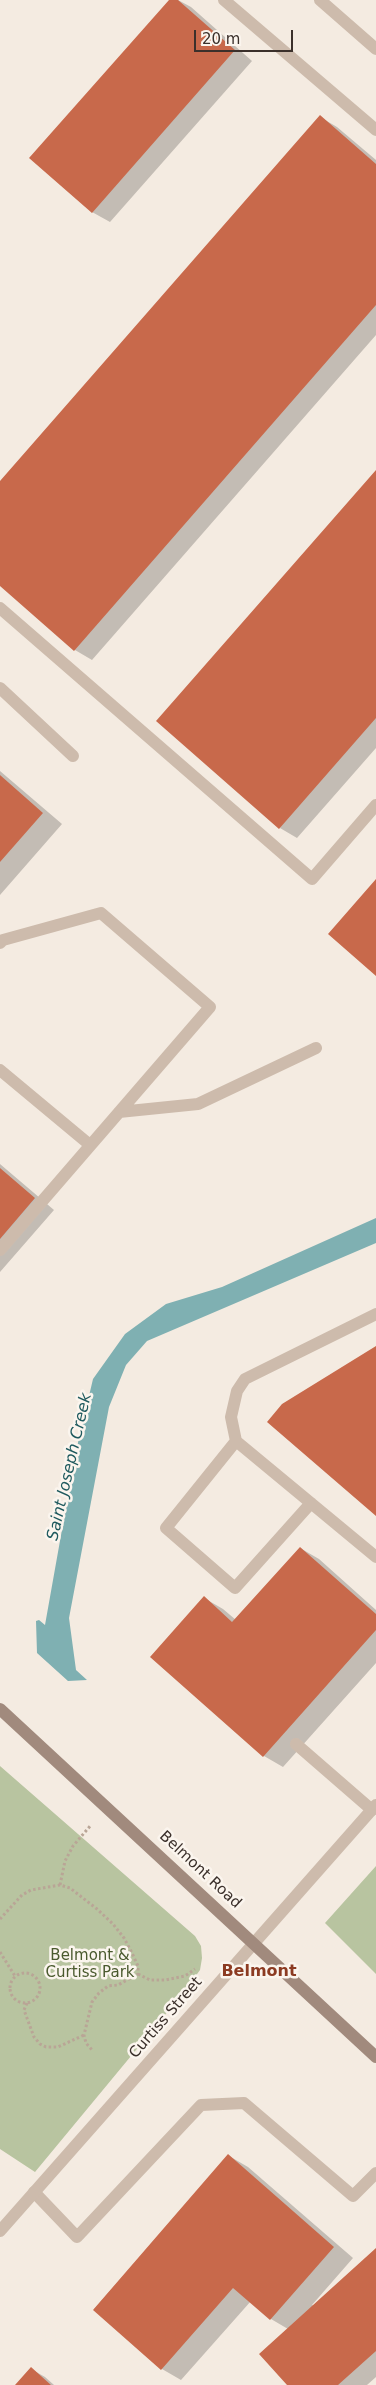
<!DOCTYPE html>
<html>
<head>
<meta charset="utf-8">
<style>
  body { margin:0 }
  #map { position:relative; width:376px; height:2385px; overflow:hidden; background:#f4ebe1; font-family:"DejaVu Sans",sans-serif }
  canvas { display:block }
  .scale { position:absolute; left:194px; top:30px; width:99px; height:22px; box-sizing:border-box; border:2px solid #3b302b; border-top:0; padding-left:6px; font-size:15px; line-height:18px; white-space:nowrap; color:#3b302b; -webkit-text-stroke:4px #fbf5ee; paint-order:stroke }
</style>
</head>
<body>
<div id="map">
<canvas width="376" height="2385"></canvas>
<div class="scale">20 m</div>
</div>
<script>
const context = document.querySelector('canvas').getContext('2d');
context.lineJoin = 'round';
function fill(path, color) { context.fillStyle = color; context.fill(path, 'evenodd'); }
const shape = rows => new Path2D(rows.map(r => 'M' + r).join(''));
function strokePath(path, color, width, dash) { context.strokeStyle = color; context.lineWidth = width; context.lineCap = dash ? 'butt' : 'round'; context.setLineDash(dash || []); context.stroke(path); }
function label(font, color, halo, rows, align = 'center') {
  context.font = font + ' "DejaVu Sans",sans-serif'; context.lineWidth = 5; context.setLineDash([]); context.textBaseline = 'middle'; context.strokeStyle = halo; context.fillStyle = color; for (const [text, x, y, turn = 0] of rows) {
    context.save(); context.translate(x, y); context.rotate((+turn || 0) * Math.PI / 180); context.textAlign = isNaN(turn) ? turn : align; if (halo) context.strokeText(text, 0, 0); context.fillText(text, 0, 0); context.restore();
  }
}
fill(shape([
  [0,1766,195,1936,201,1946,202,1958,200,1970,184,1992,35,2172,0,2149],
  [376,1866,376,1974,325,1923]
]), '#b8c4a0');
fill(shape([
  [376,1218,376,1243,147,1341,126,1365,109,1407,69,1618,76,1670,87,1680,68,1681,37,1653,36,1621,39,1620,45,1625,76,1451,93,1379,125,1334,166,1304,222,1287]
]), '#7fb0b2');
fill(shape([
  [171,0,178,0,191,7,252,61,110,222,92,212],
  [320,117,337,127,376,160,376,335,92,660,75,650,0,585,0,483],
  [376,472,376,748,297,838,280,828],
  [0,771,62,824,0,895],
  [0,1164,54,1210,0,1272],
  [300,1548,319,1559,376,1610,376,1663,283,1767,264,1756,204,1598,223,1609,236,1620],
  [229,2156,248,2167,353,2258,312,2305,314,2306,376,2249,376,2377,367,2385,288,2385,288,2329,271,2319,251,2301,181,2380,162,2369,94,2309],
  [31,2369,45,2377,54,2385,17,2385]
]), '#0003');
fill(shape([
  [169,0,178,0,235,50,92,213,29,158],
  [320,115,376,164,376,305,74,651,0,586,0,481],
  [376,470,376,718,279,829,156,721],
  [0,775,43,813,0,862],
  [376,879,376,976,328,934],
  [0,1168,35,1198,0,1239],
  [376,1346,376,1516,267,1422,282,1404],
  [300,1547,376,1614,376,1630,263,1757,150,1657,204,1596,232,1622],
  [228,2154,334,2247,270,2320,233,2288,161,2370,93,2310],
  [376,2248,376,2351,338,2385,287,2385,259,2354],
  [31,2367,51,2385,15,2385]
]), '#c8694b');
strokePath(shape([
  [60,1885,65,1861,73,1846,91,1825],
  [0,1919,22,1895,31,1890,60,1885,70,1888,97,1909,113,1924,124,1938,132,1953,138,1966,138,1974,118,1985,108,1986,99,1993,92,2002,84,2035,86,2043,92,2050],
  [0,1952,15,1976],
  '10 1988a15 15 0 1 1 30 0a15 15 0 1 1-30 0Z',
  [138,1974,150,1980,165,1980,185,1976,195,1969],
  [27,2003,24,2010,34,2037,40,2044,46,2047,58,2047,84,2035]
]), '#b9a596', 3, [2.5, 2.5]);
strokePath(shape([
  [224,0,376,130],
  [320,0,376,49],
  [0,608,312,879,376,805],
  [0,688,73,756],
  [0,943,3,940,101,913,210,1007,0,1250],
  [0,1070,90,1145],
  [119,1112,198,1104,316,1048],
  [376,1314,245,1379,237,1391,231,1417,236,1441,376,1557],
  [236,1441,166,1528,235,1588,311,1503],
  [296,1744,372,1810],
  [34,2192,77,2237,201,2105,244,2103,353,2196,376,2173]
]), '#cdbbac', 12);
strokePath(shape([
  [0,2231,376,1805]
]), '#cdbbac', 12);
strokePath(shape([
  [0,1709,376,2057]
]), '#a18a7d', 12);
label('15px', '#3b302b', '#fbf5ee', [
  ["Belmont Road",200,1870,43],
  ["Curtiss Street",166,2018,-49]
]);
label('15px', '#4a5a2e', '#fbf5ee', [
  ["Belmont &",90,1956],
  ["Curtiss Park",90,1973]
]);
label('italic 16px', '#1f5a5e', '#fbf5ee', [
  ["Saint Joseph Creek",70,1467,-77]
]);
label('bold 16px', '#8c3b22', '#fbf5ee', [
  ["Belmont",259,1972]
]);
</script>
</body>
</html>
